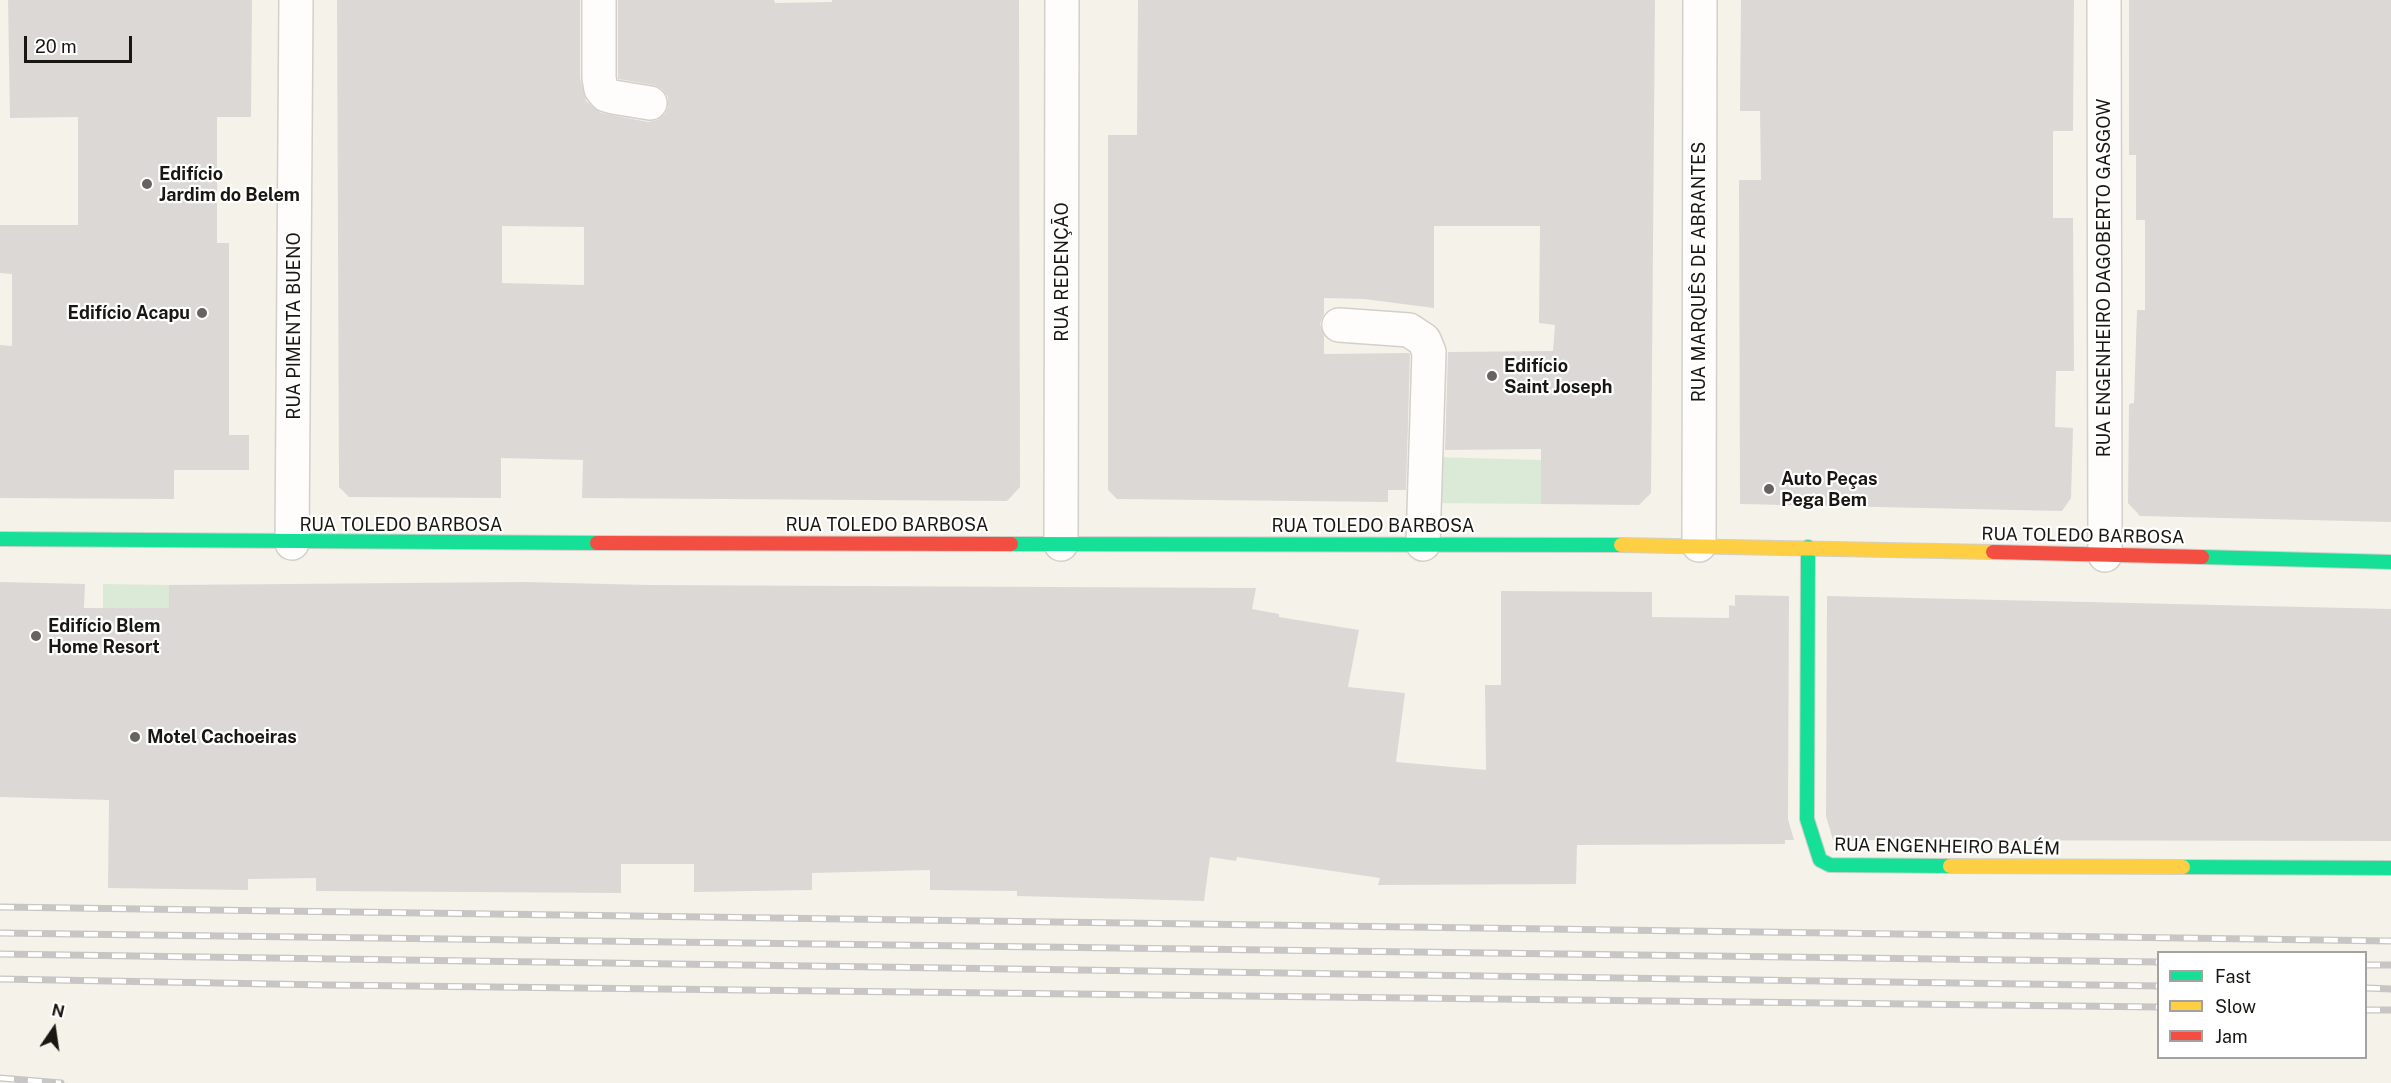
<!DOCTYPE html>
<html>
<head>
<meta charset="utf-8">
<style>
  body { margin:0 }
  #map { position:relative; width:2391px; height:1083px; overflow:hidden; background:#f5f2ea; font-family:"Public Sans",sans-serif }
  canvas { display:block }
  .legend { position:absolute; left:2157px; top:951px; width:210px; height:108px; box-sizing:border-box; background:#fff; border:2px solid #a3a2a0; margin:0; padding:8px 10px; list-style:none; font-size:18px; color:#191712 }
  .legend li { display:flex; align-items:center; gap:12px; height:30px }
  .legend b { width:30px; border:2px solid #a3a2a0 }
  .north { position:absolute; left:24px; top:999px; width:60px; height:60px; -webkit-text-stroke:4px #fff; paint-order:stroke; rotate:13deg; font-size:16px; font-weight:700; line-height:24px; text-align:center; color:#191712 }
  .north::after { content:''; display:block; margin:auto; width:21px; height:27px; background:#191712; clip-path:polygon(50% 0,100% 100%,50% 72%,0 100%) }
  .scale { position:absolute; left:24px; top:36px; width:108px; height:27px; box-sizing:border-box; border:3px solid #191712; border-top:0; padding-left:8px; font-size:18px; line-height:21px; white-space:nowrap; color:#191712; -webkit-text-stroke:4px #fff; paint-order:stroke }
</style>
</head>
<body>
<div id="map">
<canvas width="2391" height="1083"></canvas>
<ul class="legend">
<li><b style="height:8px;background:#16e098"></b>Fast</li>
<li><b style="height:8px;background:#ffcf43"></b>Slow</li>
<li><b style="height:8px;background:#f24e42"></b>Jam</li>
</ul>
<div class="north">N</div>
<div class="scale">20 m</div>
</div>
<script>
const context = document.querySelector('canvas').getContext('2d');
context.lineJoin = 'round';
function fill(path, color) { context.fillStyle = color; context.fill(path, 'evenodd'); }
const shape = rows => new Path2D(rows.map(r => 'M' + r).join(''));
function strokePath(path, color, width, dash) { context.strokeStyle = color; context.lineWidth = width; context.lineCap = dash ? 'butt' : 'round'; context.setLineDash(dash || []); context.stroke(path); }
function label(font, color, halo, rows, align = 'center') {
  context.font = font + ' "Public Sans",sans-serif'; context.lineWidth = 4.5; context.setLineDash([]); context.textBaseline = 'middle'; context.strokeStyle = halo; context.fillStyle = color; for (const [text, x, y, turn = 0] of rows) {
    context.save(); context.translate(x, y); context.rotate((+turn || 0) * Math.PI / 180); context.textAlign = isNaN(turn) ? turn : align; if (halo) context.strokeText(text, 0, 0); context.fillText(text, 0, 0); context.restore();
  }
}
fill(shape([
  [1432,457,1541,460,1541,504,1432,503],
  [103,584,169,585,169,609,103,608]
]), '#dbead6');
fill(shape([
  [8,0,252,0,251,117,217,117,217,243,229,243,229,435,249,435,249,470,174,470,174,499,0,498,0,345,12,346,12,274,0,273,0,225,78,225,78,117,10,118],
  [337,0,580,0,580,78,586,101,601,113,648,122,657,120,665,114,668,107,668,97,662,89,654,85,618,79,618,0,774,0,775,3,832,2,832,0,1019,0,1020,487,1007,501,582,498,583,460,501,458,501,498,349,497,339,487],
  [502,226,584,227,584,285,502,283],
  [1138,0,1655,0,1651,493,1639,505,1541,504,1541,449,1445,450,1448,352,1553,351,1555,325,1539,323,1540,226,1434,226,1434,308,1364,299,1324,298,1324,314,1320,324,1324,335,1324,354,1409,353,1410,355,1406,490,1388,490,1388,502,1117,499,1108,490,1108,135,1137,135],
  [1741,0,2074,0,2073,131,2053,131,2053,218,2073,218,2074,371,2056,371,2055,427,2073,428,2071,498,2062,511,1740,504,1739,180,1761,180,1760,111,1740,111],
  [2129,0,2391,0,2391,522,2140,516,2128,503,2129,404,2134,403,2137,310,2145,310,2145,220,2136,220,2136,155,2129,155],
  [0,582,85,584,84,608,169,608,169,585,526,582,649,585,1256,588,1252,609,1279,614,1279,617,1359,630,1348,687,1405,693,1396,762,1486,770,1485,685,1501,685,1501,591,1652,592,1652,617,1729,618,1729,605,1735,606,1735,595,1789,596,1788,819,1794,840,1785,840,1785,844,1577,845,1576,884,1378,885,1380,878,1237,857,1236,861,1210,857,1204,901,1017,896,1017,891,930,890,930,870,812,873,812,890,694,892,694,864,621,864,621,893,316,891,316,878,248,879,248,890,108,888,109,800,0,797],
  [1827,596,2391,609,2391,841,1833,840,1826,816]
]), '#dcd8d6');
const street = shape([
  [599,0,599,78,601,89,606,95,613,97,650,103],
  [2104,0,2105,555],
  [1339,325,1409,330,1424,340,1429,352,1423,544],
  [292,543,296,0],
  [1061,544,1062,0],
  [1699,545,1700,0]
]);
const fast = shape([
  [0,539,597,543],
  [1011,544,1621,545],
  [1808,547,1807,819,1820,860,1830,865,1950,866],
  [2202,557,2391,562],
  [2183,867,2391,868]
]);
const slow = shape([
  [1621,545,1993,552],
  [1950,866,2183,867]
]);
const jam = shape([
  [597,543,1011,544],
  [1993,552,2202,557]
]);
strokePath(street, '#d2d0ca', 36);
strokePath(fast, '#d2d0ca', 16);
strokePath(slow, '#d2d0ca', 16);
strokePath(jam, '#d2d0ca', 16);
strokePath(street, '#fefdfc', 33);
strokePath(fast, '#16e098', 14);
strokePath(slow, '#ffcf43', 14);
strokePath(jam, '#f24e42', 14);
const rail = shape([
  [0,907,2391,941],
  [0,933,2158,962],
  [0,954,2158,986],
  [2366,965,2391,965],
  [0,979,327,985,2158,1007],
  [2366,988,2391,989],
  [2366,1010,2391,1010],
  [0,1078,61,1083]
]);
strokePath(rail, '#c7c6c4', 7);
strokePath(rail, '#fff', 4.5, [14]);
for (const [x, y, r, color] of [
  [147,184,6,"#66645e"],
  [202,313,6,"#66645e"],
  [1492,376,6,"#66645e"],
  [1769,489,6,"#66645e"],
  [36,636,6,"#66645e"],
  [135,737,6,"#66645e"]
]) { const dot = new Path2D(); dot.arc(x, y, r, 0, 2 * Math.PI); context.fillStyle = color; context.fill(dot); strokePath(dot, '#fff', 2); }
label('bold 18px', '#191712', '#fff', [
  ["Edifício",159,174],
  ["Jardim do Belem",159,195],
  ["Edifício Acapu",190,313,"right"],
  ["Edifício",1504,366],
  ["Saint Joseph",1504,387],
  ["Auto Peças",1781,479],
  ["Pega Bem",1781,500],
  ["Edifício Blem",48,626],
  ["Home Resort",48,647],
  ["Motel Cachoeiras",147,737]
], 'left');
label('18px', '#191712', '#fff', [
  ["RUA REDENÇÃO",1062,272,-90],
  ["RUA MARQUÊS DE ABRANTES",1699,272,-90],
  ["RUA ENGENHEIRO DAGOBERTO GASGOW",2104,278,-90],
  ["RUA PIMENTA BUENO",294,326,-90],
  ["RUA TOLEDO BARBOSA",401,525],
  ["RUA TOLEDO BARBOSA",887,525],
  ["RUA TOLEDO BARBOSA",1373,526],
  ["RUA TOLEDO BARBOSA",2083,536,1],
  ["RUA ENGENHEIRO BALÉM",1947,847,1]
]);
</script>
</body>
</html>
